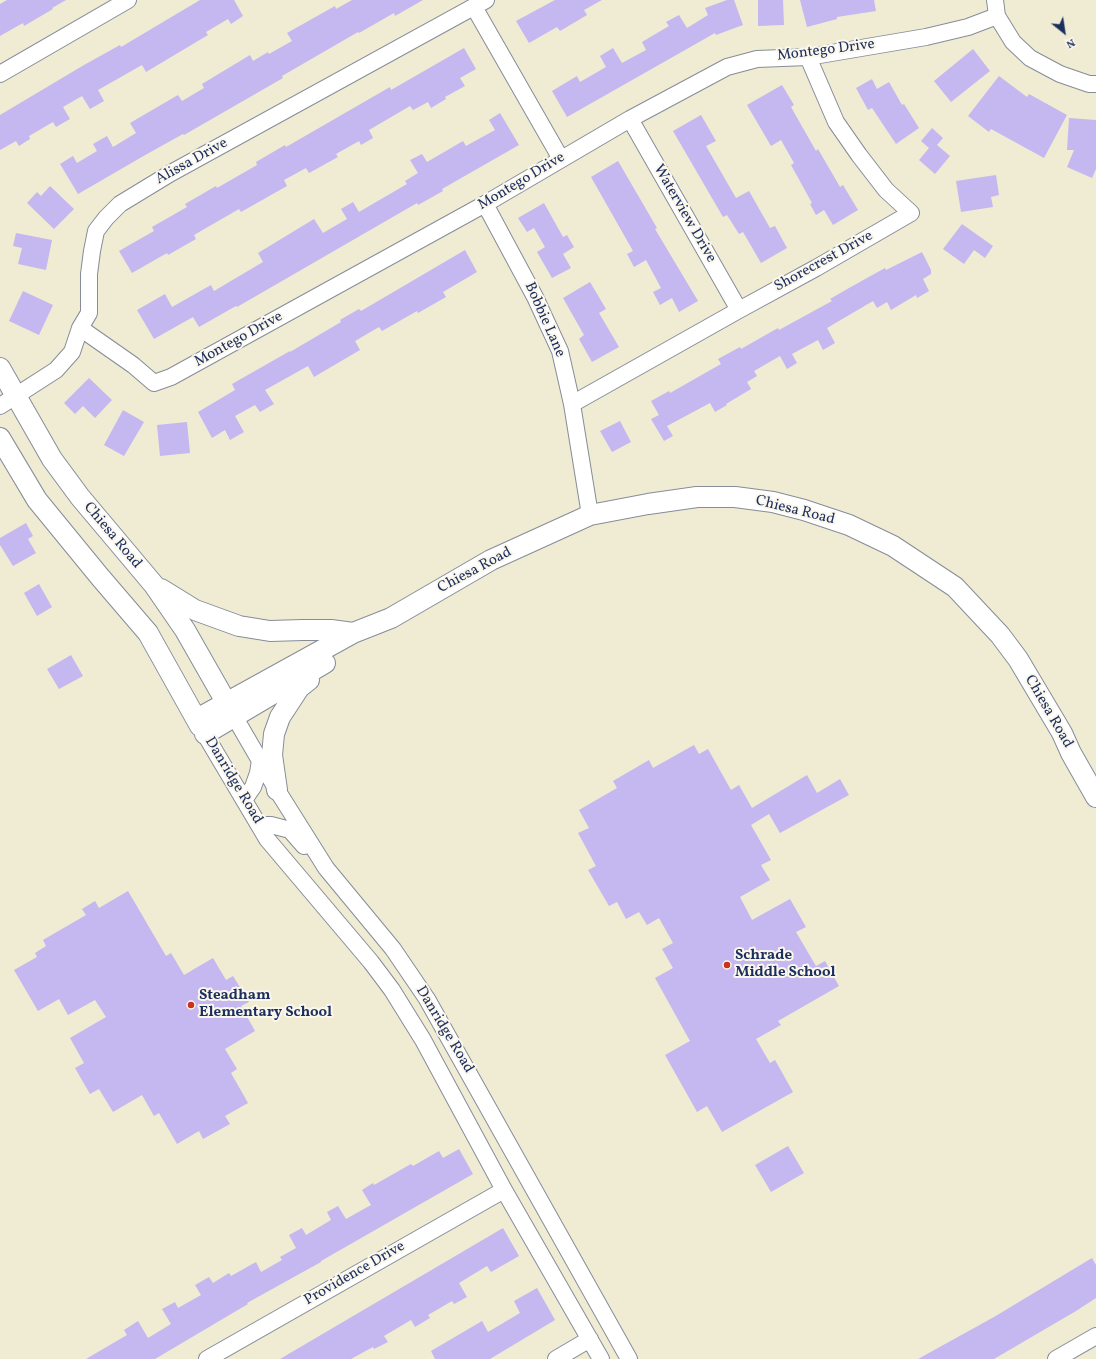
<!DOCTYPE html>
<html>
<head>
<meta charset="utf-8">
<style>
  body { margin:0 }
  #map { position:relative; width:1096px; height:1359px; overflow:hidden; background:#f0ebd3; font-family:Vollkorn,serif }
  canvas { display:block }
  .north { position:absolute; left:1044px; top:12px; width:40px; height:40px; -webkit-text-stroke:3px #fbf7ec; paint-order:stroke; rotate:150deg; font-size:11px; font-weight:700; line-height:16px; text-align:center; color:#1b2f5e }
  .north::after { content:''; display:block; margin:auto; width:14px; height:18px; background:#1b2f5e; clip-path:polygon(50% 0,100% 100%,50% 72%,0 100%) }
</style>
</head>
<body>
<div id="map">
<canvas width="1096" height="1359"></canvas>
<div class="north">N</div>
</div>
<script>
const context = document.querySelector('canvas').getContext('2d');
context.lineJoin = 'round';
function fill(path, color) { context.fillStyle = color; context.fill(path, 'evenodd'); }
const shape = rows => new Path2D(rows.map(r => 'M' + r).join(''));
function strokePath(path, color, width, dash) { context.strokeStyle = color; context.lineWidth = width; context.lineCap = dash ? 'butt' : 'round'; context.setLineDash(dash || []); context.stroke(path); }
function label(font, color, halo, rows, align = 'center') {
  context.font = font + ' Vollkorn,serif'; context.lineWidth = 4; context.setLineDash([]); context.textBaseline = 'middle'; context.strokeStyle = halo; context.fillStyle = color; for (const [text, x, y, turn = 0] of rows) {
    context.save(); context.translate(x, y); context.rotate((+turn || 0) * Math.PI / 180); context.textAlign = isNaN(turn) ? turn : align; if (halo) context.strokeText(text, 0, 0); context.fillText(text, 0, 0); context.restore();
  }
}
fill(shape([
  [7,0,66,0,52,8,53,9,24,26,23,23,0,36,0,4],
  [200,0,234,0,243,16,231,24,228,19,206,32,208,35,146,72,142,65,98,90,104,101,90,109,82,96,63,107,70,119,56,127,53,122,29,136,30,139,19,146,16,141,0,150,0,115,84,65,120,45,121,47],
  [352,0,423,0,395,16,394,13,359,33,358,32,282,76,283,78,184,135,183,134,147,154,78,194,60,164,73,156,77,163,97,151,93,144,107,136,113,147,136,133,130,123,178,95,182,101,204,88,202,84,250,55,253,61,268,52,269,54,292,41,287,33,335,6,336,9],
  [555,0,602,0,584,10,587,15,560,31,557,27,529,43,516,21],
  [727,0,734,0,743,25,716,35,715,33,567,117,552,91,577,76,580,82,606,67,600,56,613,48,622,63,646,50,642,42,669,26,666,22,679,15,687,28,708,15,705,8],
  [758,0,783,0,784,25,758,26],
  [800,0,874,0,876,11,837,17,837,19,807,27],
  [464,48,476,69,460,78,465,86,445,97,446,99,431,108,428,102,413,110,410,106,369,130,373,138,361,145,359,141,336,154,338,157,309,173,306,168,284,180,287,186,241,212,239,209,194,235,196,239,168,255,167,253,132,273,119,251,154,231,152,227,187,207,185,204,216,186,217,188,257,165,256,162,285,145,286,147,390,87,391,90],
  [973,49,990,71,951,102,934,81],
  [999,76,1027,97,1029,94,1067,115,1044,158,991,129,989,132,968,116],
  [872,79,877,89,889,82,902,105,904,104,919,128,896,144,872,108,868,110,856,88],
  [782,85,794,105,791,107,816,151,818,149,840,187,843,185,858,210,833,225,824,210,816,215,810,204,812,203,791,165,794,163,781,140,771,146,747,105],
  [500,113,519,145,442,189,443,191,418,205,417,203,237,307,236,306,199,327,193,317,154,339,137,310,165,294,172,307,211,285,214,291,263,262,258,253,314,219,323,233,347,219,341,209,353,202,359,212,407,184,405,181,418,173,410,160,422,154,427,162,463,141,466,146,495,130,489,120],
  [701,115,716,141,706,146,736,198,749,191,770,228,775,226,787,248,761,263,743,232,739,234,727,215,723,217,673,131],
  [1069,118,1096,120,1096,169,1092,178,1067,167,1074,150,1067,150],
  [932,128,943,138,937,145,950,156,935,174,919,160,929,148,921,141],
  [618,161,657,228,655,229,698,301,679,312,672,298,660,305,653,292,661,288,646,260,634,267,627,254,633,251,591,177],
  [996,175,999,195,991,197,993,207,961,212,956,181],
  [50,186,74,209,54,229,27,203,37,192,41,196],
  [544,203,563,237,567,235,574,247,563,254,571,268,552,278,537,252,545,247,534,228,527,232,518,218],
  [962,224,993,246,985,258,974,250,964,264,943,249],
  [16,233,52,240,46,270,18,264,22,248,13,246],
  [465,250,477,272,443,292,446,297,418,313,417,311,382,331,379,327,355,341,360,350,314,377,308,366,265,390,274,404,260,412,255,405,235,416,244,432,230,440,225,430,212,438,198,412,235,390,232,384,290,351,290,352,341,322,340,320,359,309,361,311],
  [922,252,931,270,931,274,923,279,929,291,917,298,916,295,891,310,887,302,877,308,873,301,827,328,835,343,823,350,818,340,792,354,797,363,787,369,780,356,754,371,757,376,747,382,751,389,726,404,727,405,715,412,710,403,667,426,673,436,664,441,651,419,659,415,651,401,669,391,670,393,721,364,718,359,740,347,741,349,778,328,779,330,832,301,830,299,849,288,885,268,886,270],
  [590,282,606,309,599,313,619,347,592,362,579,339,584,335,563,298],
  [23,291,53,305,39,335,9,321],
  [89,378,112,400,95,418,83,406,75,414,64,403],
  [123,410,144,422,124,456,104,445],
  [620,421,631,442,612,452,600,431],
  [187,422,190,453,160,456,157,425],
  [26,523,33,536,28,539,36,553,13,566,0,545,0,538],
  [39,584,52,607,37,616,24,593],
  [71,655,83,676,59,689,47,669],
  [694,745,699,754,708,749,731,790,739,785,752,808,807,775,817,793,840,779,849,795,780,833,769,814,751,825,771,860,761,865,770,880,740,897,752,920,790,899,806,927,796,932,816,966,825,961,839,986,778,1021,781,1025,756,1039,770,1063,775,1060,793,1092,722,1132,707,1106,697,1112,665,1055,690,1041,655,978,673,968,662,949,673,943,659,918,647,925,639,912,626,919,617,902,609,906,588,870,596,866,578,833,589,828,579,810,617,788,613,781,649,760,653,768],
  [128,891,166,956,171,953,184,975,213,958,226,980,233,976,249,1002,241,1006,255,1031,225,1049,237,1069,231,1073,248,1103,225,1116,230,1124,203,1139,199,1131,177,1144,159,1113,154,1116,142,1095,113,1112,99,1089,90,1094,75,1068,84,1063,70,1038,106,1017,95,1000,68,1015,59,999,38,1011,14,970,37,957,35,953,46,946,43,940,86,915,82,909,95,901,99,908],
  [788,1146,804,1173,771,1192,755,1165],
  [459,1149,473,1174,321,1261,321,1262,247,1303,248,1304,155,1359,86,1359,127,1335,124,1330,138,1321,148,1338,171,1324,162,1309,175,1302,178,1308,201,1295,195,1285,209,1277,213,1283,229,1273,231,1276,256,1262,261,1272,282,1260,280,1257,296,1248,289,1235,302,1228,306,1235,331,1220,327,1212,338,1206,346,1219,371,1205,362,1190,373,1183,374,1185,411,1164,413,1166,439,1151,443,1158],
  [503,1228,519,1256,491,1272,487,1266,459,1283,467,1297,454,1304,452,1301,428,1315,430,1318,415,1327,411,1320,384,1336,388,1342,374,1349,373,1347,351,1359,280,1359],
  [1092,1258,1096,1265,1096,1298,1076,1311,994,1359,918,1359,994,1317],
  [537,1288,555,1320,490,1359,435,1359,431,1351,482,1321,488,1332,520,1313,514,1301]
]), '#c5b7f0');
const minor = shape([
  [995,0,997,16,1013,42,1030,58,1060,74,1089,84,1096,84],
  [474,7,561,159],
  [0,74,128,0],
  [630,119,739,310],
  [485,204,535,297,560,351,572,404,590,515],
  [80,328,133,365,154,383,171,377,485,204,630,119,727,67,757,59,808,57,926,37,968,27,997,16],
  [572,404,739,310,816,268,911,213,886,190,859,155,836,122,808,57],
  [0,406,56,370,72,352,80,328,89,313,89,274,92,251,96,231,106,218,120,204,171,173,486,0],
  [234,716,277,790,326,868,393,949,427,999,629,1359],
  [200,726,267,839,371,962,392,990,423,1040,504,1190,601,1359],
  [244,800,253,787,258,773,260,760],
  [259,825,271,825,290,830,304,846],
  [207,1359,504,1190],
  [556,1359,590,1339],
  [1056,1359,1096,1336]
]);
const major = shape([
  [0,368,52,459,80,497,154,585,185,630,234,716],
  [0,438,37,500,100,577,148,633,200,726],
  [161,589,195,610,239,626,270,631,303,630,331,630,353,633],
  [197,719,353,633,391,618,491,560,590,515,648,504,697,497,735,497,773,502,804,510,849,525,893,546,955,587,1000,635,1018,659,1062,733,1071,753,1096,797],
  [205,734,325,663],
  [277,790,272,755,274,734,280,717,299,688,309,680]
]);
strokePath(minor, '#868d98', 18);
strokePath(major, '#868d98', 22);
strokePath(minor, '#fff', 16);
strokePath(major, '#fff', 20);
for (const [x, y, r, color] of [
  [727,965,4,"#c8321e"],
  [191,1005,4,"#c8321e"]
]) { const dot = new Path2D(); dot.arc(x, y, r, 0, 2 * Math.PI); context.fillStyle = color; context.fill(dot); strokePath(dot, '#fbf7ec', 1.5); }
label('15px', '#1b2f5e', '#fbf7ec', [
  ["Montego Drive",826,51,-7],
  ["Alissa Drive",192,162,-29],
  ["Montego Drive",522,182,-31],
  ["Waterview Drive",684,214,60],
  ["Shorecrest Drive",824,262,-29],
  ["Bobbie Lane",544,320,66],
  ["Montego Drive",239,340,-29],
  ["Chiesa Road",795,511,14],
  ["Chiesa Road",112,536,50],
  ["Chiesa Road",475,571,-28],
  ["Chiesa Road",1048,712,60],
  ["Danridge Road",233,781,59],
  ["Danridge Road",444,1030,59],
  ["Providence Drive",355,1274,-30]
]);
label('bold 15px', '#1b2f5e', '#fbf7ec', [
  ["Schrade",735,956],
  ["Middle School",735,973],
  ["Steadham",199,996],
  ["Elementary School",199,1013]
], 'left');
</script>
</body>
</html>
